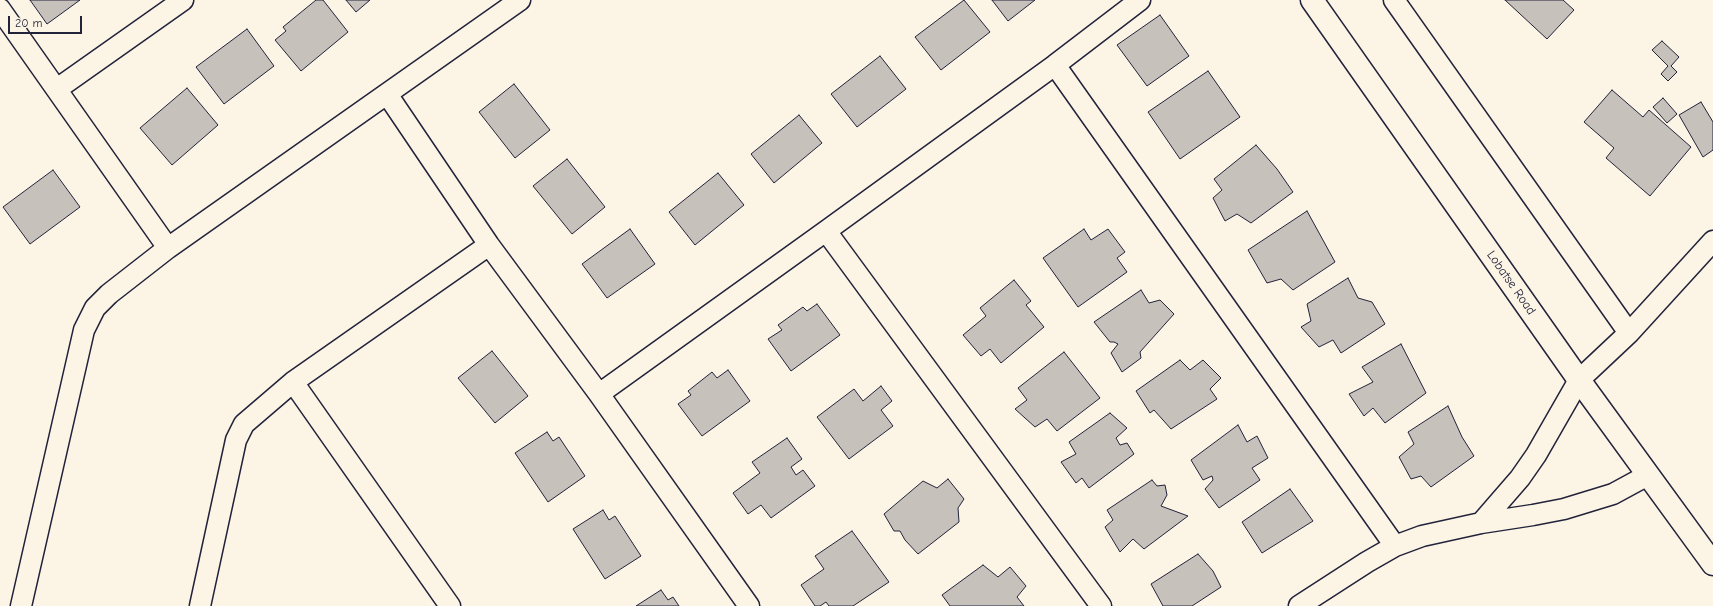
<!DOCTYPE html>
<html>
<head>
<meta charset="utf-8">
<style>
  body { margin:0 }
  #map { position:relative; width:1713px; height:606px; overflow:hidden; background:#fcf5e5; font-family:"Comic Neue",sans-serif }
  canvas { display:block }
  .scale { position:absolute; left:8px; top:16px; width:74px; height:18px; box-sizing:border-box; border:2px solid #22223b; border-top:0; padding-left:5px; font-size:12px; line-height:14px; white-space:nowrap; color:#22223b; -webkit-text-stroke:3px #fcf5e5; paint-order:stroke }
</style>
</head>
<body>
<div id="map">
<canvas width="1713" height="606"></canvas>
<div class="scale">20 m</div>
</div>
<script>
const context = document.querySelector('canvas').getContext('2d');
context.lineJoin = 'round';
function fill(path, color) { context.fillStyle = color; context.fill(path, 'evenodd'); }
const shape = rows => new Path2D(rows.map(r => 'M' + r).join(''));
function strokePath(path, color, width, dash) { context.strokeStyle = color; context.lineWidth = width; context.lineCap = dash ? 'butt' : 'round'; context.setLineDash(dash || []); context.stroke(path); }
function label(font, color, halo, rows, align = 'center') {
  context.font = font + ' "Comic Neue",sans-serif'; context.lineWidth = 3; context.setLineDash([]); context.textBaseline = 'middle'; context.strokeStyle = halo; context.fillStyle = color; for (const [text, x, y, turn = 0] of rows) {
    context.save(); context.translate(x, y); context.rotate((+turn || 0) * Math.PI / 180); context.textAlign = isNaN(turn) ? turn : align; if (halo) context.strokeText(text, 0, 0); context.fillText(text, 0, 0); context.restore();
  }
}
const building = shape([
  [30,0,80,0,47,24,30,0],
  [316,0,323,0,348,32,301,71,275,40,286,31,283,27,316,0],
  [346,0,370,0,356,12,346,0],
  [964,0,990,32,941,70,915,37,964,0],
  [992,0,1035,0,1008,21,992,0],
  [1505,0,1563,0,1574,10,1547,39,1505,0],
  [1160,15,1189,56,1147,86,1117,45,1160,15],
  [247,29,274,66,224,104,196,67,247,29],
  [1662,41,1679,57,1671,66,1677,72,1668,81,1661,74,1668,66,1652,50,1662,41],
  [880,56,906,89,857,127,831,94,880,56],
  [1208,71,1240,117,1180,159,1148,112,1208,71],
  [514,84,550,130,515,158,479,112,514,84],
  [187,88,218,125,172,165,140,128,187,88],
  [1612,90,1643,117,1649,110,1691,147,1650,196,1606,158,1614,148,1584,122,1612,90],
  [1663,98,1677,114,1667,123,1653,107,1663,98],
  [1701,102,1713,122,1713,150,1703,157,1679,115,1701,102],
  [799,115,822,143,774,183,751,154,799,115],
  [1256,145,1277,169,1293,192,1251,223,1237,214,1225,221,1213,198,1222,190,1214,179,1256,145],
  [567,159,605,207,572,234,533,186,567,159],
  [53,170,80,207,30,244,3,207,53,170],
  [718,173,744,205,695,245,669,212,718,173],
  [1307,211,1335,262,1293,290,1281,279,1267,283,1248,250,1307,211],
  [630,229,655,264,607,298,582,264,630,229],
  [1084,229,1091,240,1108,229,1125,252,1117,258,1127,272,1078,307,1043,258,1084,229],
  [1348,278,1358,298,1372,302,1385,324,1341,353,1333,340,1319,347,1301,327,1311,321,1307,304,1348,278],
  [1014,280,1031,301,1026,305,1044,327,1001,363,990,349,981,356,963,335,986,316,980,308,1014,280],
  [1141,290,1149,303,1160,300,1174,314,1140,352,1141,358,1122,372,1111,353,1118,344,1114,342,1110,342,1094,322,1141,290],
  [817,304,840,335,791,371,768,339,782,330,778,325,803,307,807,311,817,304],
  [1401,344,1426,393,1385,423,1373,408,1364,416,1349,394,1373,382,1362,367,1401,344],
  [492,351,528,396,495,423,458,378,492,351],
  [1064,352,1100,398,1057,431,1047,419,1035,427,1015,409,1027,400,1018,388,1064,352],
  [1180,360,1190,370,1203,360,1221,378,1210,389,1217,399,1171,429,1154,410,1150,413,1136,391,1180,360],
  [728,370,750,401,702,436,678,404,691,395,688,391,712,372,717,378,728,370],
  [881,386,892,401,881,410,893,426,849,459,817,417,854,389,863,401,881,386],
  [1448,406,1462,437,1474,456,1431,487,1421,476,1411,479,1399,457,1414,444,1408,432,1448,406],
  [1110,413,1127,428,1116,438,1120,445,1127,443,1134,454,1089,488,1082,478,1076,483,1061,462,1076,454,1069,442,1110,413],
  [1238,425,1247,442,1257,436,1268,458,1252,468,1260,480,1219,508,1205,489,1213,480,1212,476,1203,480,1191,460,1238,425],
  [547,432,553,441,559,437,585,476,548,502,515,453,547,432],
  [787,438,802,459,791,467,796,475,803,470,815,486,771,518,761,505,748,514,733,493,760,473,752,462,787,438],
  [948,479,964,499,958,508,959,522,918,554,905,540,900,531,894,531,884,514,923,481,937,488,948,479],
  [1152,480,1157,486,1165,485,1167,495,1161,506,1188,516,1144,549,1133,539,1120,552,1105,527,1113,520,1107,510,1152,480],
  [1290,489,1313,521,1262,553,1242,522,1290,489],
  [603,510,609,520,615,516,641,556,605,579,573,529,603,510],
  [852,531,889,582,853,606,829,606,826,602,820,606,815,606,801,585,824,569,815,556,852,531],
  [1198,554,1213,571,1221,587,1192,606,1163,606,1151,584,1198,554],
  [983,565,998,577,1010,567,1026,586,1017,597,1024,606,950,606,942,595,983,565],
  [661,590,668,600,673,597,679,606,636,606,661,590]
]);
fill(building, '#c6c1bb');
strokePath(building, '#22223b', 1);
const street = shape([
  [1394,0,1629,333],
  [0,9,168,248],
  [1055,65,1395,546],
  [57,89,183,0],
  [387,94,489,245,599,394,749,606],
  [826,231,1101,606],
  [293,382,450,606],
  [599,394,826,231,1055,65,1140,0],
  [1481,523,1520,478,1536,455,1579,380,1629,333,1713,241],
  [21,606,84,330,95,308,109,294,168,248,520,0],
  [200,606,236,440,244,424,293,382,489,245],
  [1299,606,1367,562,1395,546,1422,536,1481,523,1533,515,1564,509,1613,494,1648,475]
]);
const highway = shape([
  [1312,0,1579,380,1713,564]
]);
strokePath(street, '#22223b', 23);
strokePath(highway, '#22223b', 25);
strokePath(street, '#fcf5e5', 20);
strokePath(highway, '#fcf5e5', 22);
label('13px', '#22223b', '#fcf5e5', [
  ["Lobatse Road",1511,283,55]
]);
</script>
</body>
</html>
